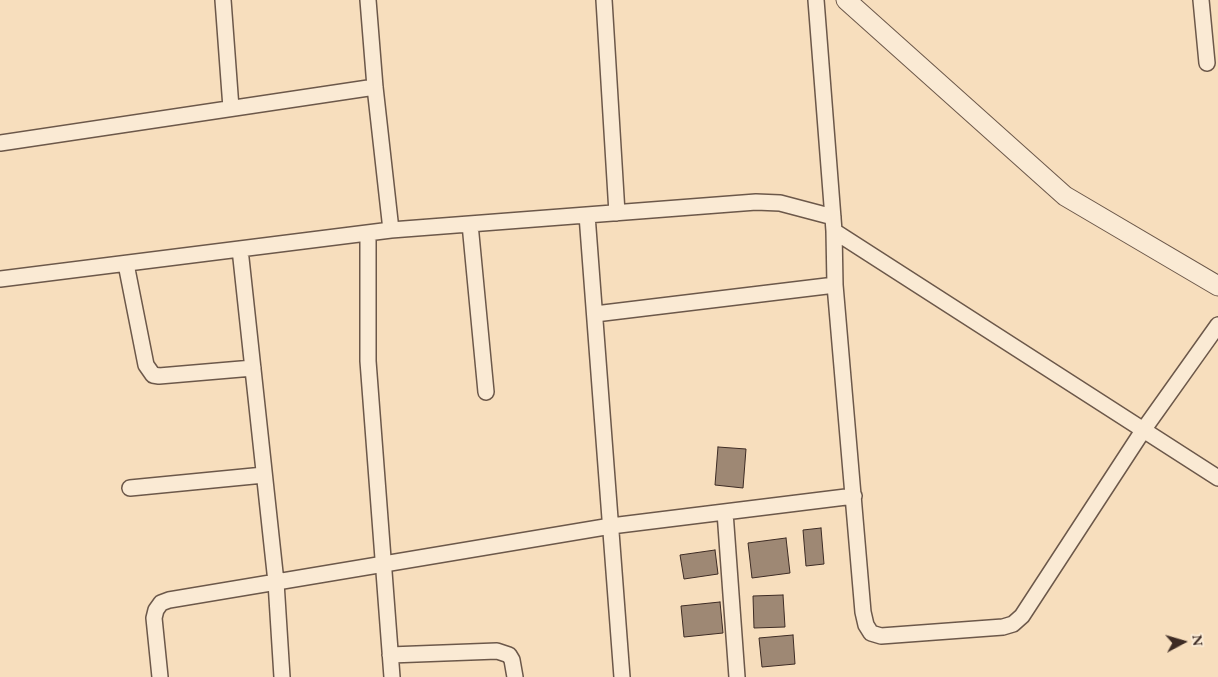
<!DOCTYPE html>
<html>
<head>
<meta charset="utf-8">
<style>
  body { margin:0 }
  #map { position:relative; width:1218px; height:677px; overflow:hidden; background:#f7debd; font-family:"EB Garamond",serif }
  canvas { display:block }
  .north { position:absolute; left:1158px; top:617px; width:50px; height:50px; -webkit-text-stroke:4px #faead4; paint-order:stroke; rotate:84deg; font-size:14px; font-weight:700; line-height:20px; text-align:center; color:#3d2b24 }
  .north::after { content:''; display:block; margin:auto; width:18px; height:22px; background:#3d2b24; clip-path:polygon(50% 0,100% 100%,50% 72%,0 100%) }
</style>
</head>
<body>
<div id="map">
<canvas width="1218" height="677"></canvas>
<div class="north">N</div>
</div>
<script>
const context = document.querySelector('canvas').getContext('2d');
context.lineJoin = 'round';
function fill(path, color) { context.fillStyle = color; context.fill(path, 'evenodd'); }
const shape = rows => new Path2D(rows.map(r => 'M' + r).join(''));
function strokePath(path, color, width, dash) { context.strokeStyle = color; context.lineWidth = width; context.lineCap = dash ? 'butt' : 'round'; context.setLineDash(dash || []); context.stroke(path); }
const building = shape([
  [718,447,746,449,743,488,715,485,718,447],
  [821,528,824,564,806,566,803,530,821,528],
  [786,538,790,573,752,578,748,543,786,538],
  [715,550,718,574,684,579,680,555,715,550],
  [783,595,785,627,754,628,753,596,783,595],
  [720,602,723,633,684,637,681,606,720,602],
  [793,635,795,664,762,667,759,638,793,635]
]);
fill(building, '#9e8874');
strokePath(building, '#3d2b24', 1);
const minor = shape([
  [223,0,231,108],
  [368,0,375,87,391,230],
  [604,0,617,213],
  [816,0,834,231,835,285,863,612,866,625,871,633,881,636,1003,627,1013,624,1022,616,1144,429,1218,325],
  [1201,0,1207,63],
  [0,143,375,87],
  [587,215,622,677],
  [470,224,486,392],
  [834,231,1218,478],
  [368,233,368,361,392,677],
  [240,249,276,582,282,677],
  [126,264,146,365,153,375,159,376,253,368],
  [0,279,391,230,756,202,780,203,833,217],
  [595,314,835,285],
  [130,488,264,475],
  [725,512,737,677],
  [390,655,497,651,509,655,512,660,515,677],
  [160,677,154,618,156,610,161,603,169,600,611,526,854,496]
]);
const tertiary = shape([
  [846,0,1065,196,1218,286]
]);
strokePath(minor, '#6c584a', 18);
strokePath(tertiary, '#6c584a', 21);
strokePath(minor, '#faead4', 15);
strokePath(tertiary, '#faead4', 19);
</script>
</body>
</html>
